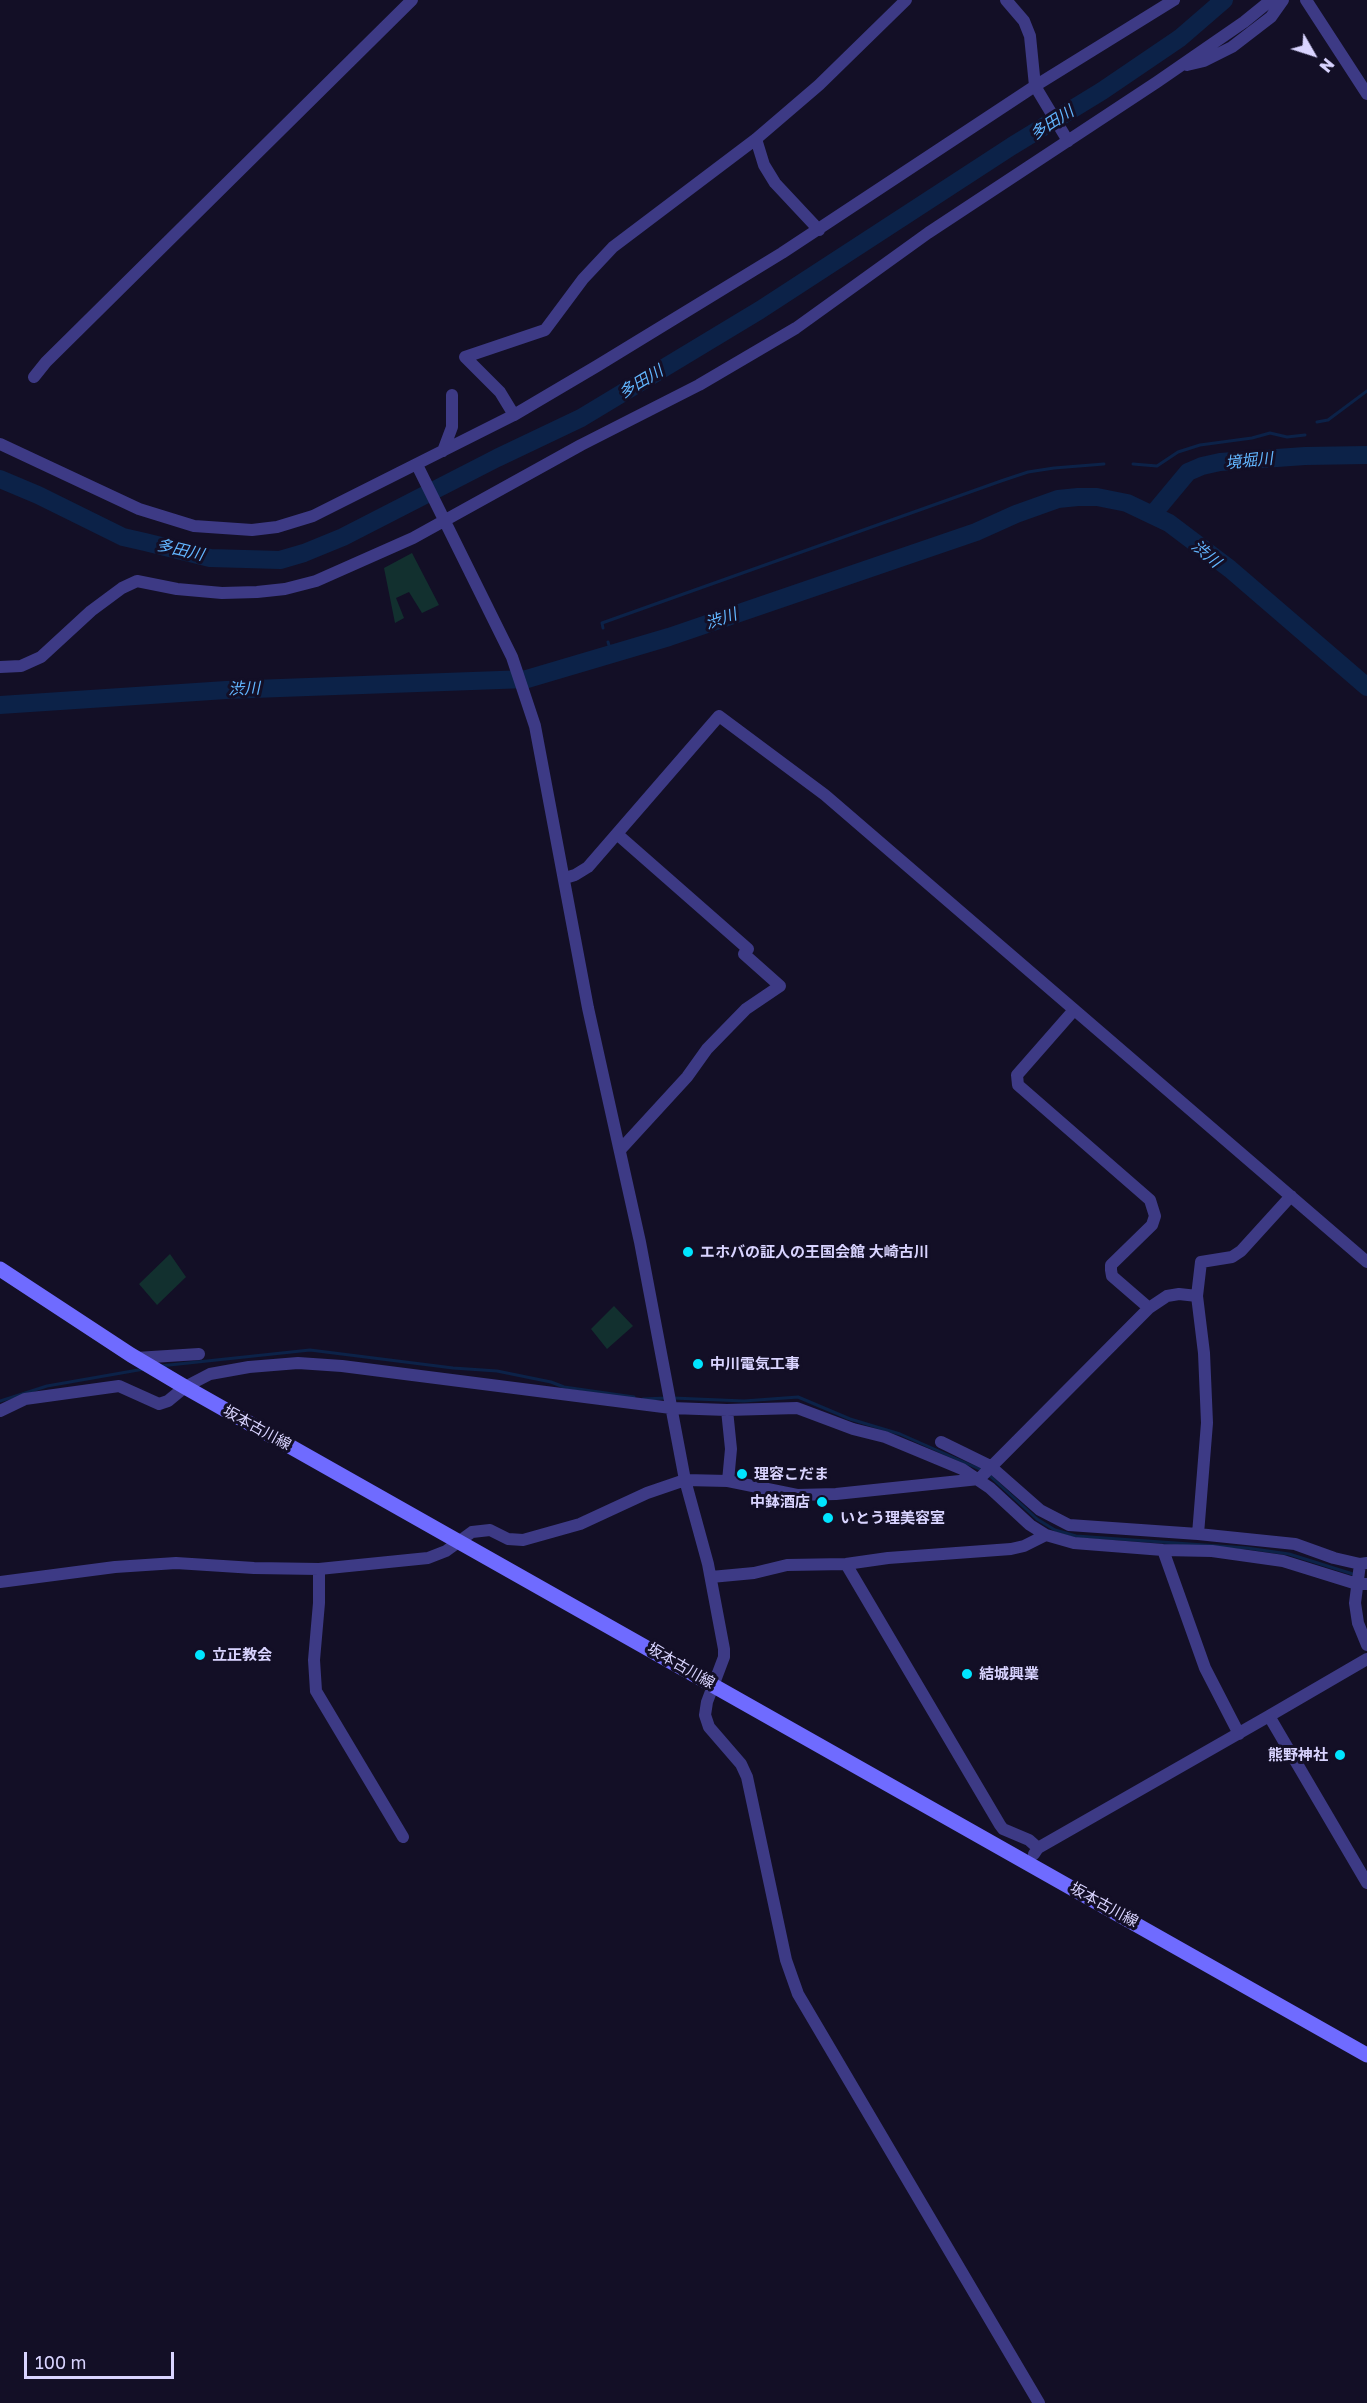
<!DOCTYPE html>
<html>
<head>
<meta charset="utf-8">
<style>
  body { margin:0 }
  #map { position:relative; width:1367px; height:2403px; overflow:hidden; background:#130f26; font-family:"Golos Text",sans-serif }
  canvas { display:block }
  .north { position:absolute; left:1283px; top:24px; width:60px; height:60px; -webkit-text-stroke:4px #130f26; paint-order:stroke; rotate:129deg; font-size:16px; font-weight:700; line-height:24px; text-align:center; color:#d9d4ff }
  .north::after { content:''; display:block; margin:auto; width:21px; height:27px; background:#d9d4ff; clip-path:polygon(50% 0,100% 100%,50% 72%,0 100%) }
  .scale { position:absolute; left:24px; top:2352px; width:150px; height:27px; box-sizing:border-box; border:3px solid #d9d4ff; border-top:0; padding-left:8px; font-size:18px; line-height:21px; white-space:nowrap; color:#d9d4ff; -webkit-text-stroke:4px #130f26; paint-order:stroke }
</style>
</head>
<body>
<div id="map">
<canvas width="1367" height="2403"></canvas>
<div class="north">N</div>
<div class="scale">100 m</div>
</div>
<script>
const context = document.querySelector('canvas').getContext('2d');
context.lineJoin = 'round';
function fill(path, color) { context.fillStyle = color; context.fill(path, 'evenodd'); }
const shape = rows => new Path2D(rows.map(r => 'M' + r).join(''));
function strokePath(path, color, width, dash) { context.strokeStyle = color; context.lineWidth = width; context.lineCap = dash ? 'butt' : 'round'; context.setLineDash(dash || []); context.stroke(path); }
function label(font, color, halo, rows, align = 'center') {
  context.font = font + ' "Golos Text","Noto Sans JP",sans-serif'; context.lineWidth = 6; context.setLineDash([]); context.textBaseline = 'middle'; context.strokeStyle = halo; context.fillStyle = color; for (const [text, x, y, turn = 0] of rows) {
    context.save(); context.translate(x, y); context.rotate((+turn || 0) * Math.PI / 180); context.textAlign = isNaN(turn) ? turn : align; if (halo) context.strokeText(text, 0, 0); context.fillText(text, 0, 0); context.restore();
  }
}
fill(shape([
  [412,553,439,605,422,613,409,592,396,598,404,618,395,623,384,568],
  [170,1254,186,1277,157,1305,139,1284],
  [614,1306,633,1326,607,1349,591,1329]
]), '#12302f');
strokePath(shape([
  [1317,422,1328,420,1367,391],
  [1133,464,1157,466,1178,452,1200,445,1252,438,1270,433,1287,437,1305,435],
  [603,628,602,623,1001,481,1028,472,1054,468,1104,464],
  [608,642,612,655],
  [160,1366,310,1350,453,1368,497,1371,551,1382,564,1387,634,1397],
  [673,1398,744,1401,798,1397,850,1419,900,1434,984,1471],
  [643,1399,667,1398],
  [0,1401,47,1386,144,1369],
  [989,1475,1037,1519,1055,1530,1076,1536,1247,1548,1289,1554,1356,1575]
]), '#0c2248', 3);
strokePath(shape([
  [0,479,38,495,123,537,145,542,210,558,280,560,304,553,343,537,497,458,581,418,760,310,1012,146,1102,91,1180,38,1224,0],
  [1153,514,1188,472,1202,466,1220,462,1305,456,1367,455],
  [0,705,226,690,527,679,669,637,976,532,1016,514,1058,499,1078,497,1097,497,1127,503,1169,523,1230,569,1367,687]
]), '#0c2248', 18);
strokePath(shape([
  [1006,0,1024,21,1030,36,1035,86,1068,141],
  [1306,0,1367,94],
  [1187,65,1204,61,1232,47,1271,17,1283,0],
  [756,139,764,165,775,183,819,230],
  [34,377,46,362,412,0],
  [514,415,500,392,465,357,545,330,583,279,613,247,756,139,819,85,906,0],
  [0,444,139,509,194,526,252,530,277,527,313,516,514,415,597,366,782,253,1035,86,1174,0],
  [443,451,452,427,452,395],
  [417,465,512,657,535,726,588,1008,640,1242,685,1480,708,1564,724,1649,724,1657,707,1702,705,1715,709,1727,741,1764,747,1777,786,1960,798,1994,1039,2403],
  [0,667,21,666,41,657,91,611,122,588,137,581,177,589,222,593,257,592,285,589,316,581,413,538,581,445,699,385,796,328,928,233,1157,82,1244,22,1271,0],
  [617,834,748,949,744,954,780,986,746,1009,707,1049,687,1077,620,1150],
  [565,878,575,875,588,867,719,716,825,795,1367,1262],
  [1149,1308,1167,1296,1179,1294,1197,1296],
  [136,1358,199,1354],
  [727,1410,731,1449,728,1481],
  [0,1411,25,1399,119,1386,159,1404,168,1401,185,1387,210,1374,249,1367,298,1363,342,1366,671,1408,727,1410,797,1408,853,1429,885,1437,962,1469,990,1488,1030,1525,1046,1535,1074,1543,1163,1550,1212,1551,1283,1561,1357,1584,1367,1584],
  [941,1442,990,1466,1040,1510,1069,1525,1198,1534,1295,1544,1334,1558,1360,1564,1367,1563],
  [1198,1534,1207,1423,1204,1353,1197,1296,1201,1262,1232,1257,1241,1251,1291,1196],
  [1163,1550,1205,1668,1239,1734],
  [846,1564,1000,1825,1003,1829,1029,1840,1038,1848],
  [1360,1564,1355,1603,1358,1623,1367,1645],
  [319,1569,319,1603,314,1660,316,1691,403,1837],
  [711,1577,754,1573,787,1565,846,1564,888,1558,1011,1549,1024,1546,1046,1535],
  [0,1582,115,1567,176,1563,254,1568,319,1569,428,1558,446,1551,472,1532,490,1530,508,1539,523,1540,580,1524,647,1493,685,1480,728,1481,797,1495,836,1494,979,1479,1149,1308,1112,1276,1111,1270,1111,1265,1152,1225,1155,1216,1150,1200,1018,1085,1017,1075,1074,1010],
  [1367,1659,1269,1716,1367,1883],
  [1034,1854,1038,1848,1269,1716]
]), '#3d3a85', 12);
strokePath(shape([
  [0,1269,131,1355,185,1387,1367,2055]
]), '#6f6bff', 15);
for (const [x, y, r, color] of [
  [688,1252,6,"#00e5ff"],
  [698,1364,6,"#00e5ff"],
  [742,1474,6,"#00e5ff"],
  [822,1502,6,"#00e5ff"],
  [828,1518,6,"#00e5ff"],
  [200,1655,6,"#00e5ff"],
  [967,1674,6,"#00e5ff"],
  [1340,1755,6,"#00e5ff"]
]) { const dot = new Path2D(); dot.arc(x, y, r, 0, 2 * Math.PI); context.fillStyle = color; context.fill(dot); strokePath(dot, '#130f26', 2); }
label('bold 15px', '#d9d4ff', '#130f26', [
  ["エホバの証人の王国会館 大崎古川",700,1252],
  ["中川電気工事",710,1364],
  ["理容こだま",754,1474],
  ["中鉢酒店",810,1502,"right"],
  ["いとう理美容室",840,1518],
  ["立正教会",212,1655],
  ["結城興業",979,1674],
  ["熊野神社",1328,1755,"right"]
], 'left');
label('15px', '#d9d4ff', '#130f26', [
  ["坂本古川線",257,1428,29],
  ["坂本古川線",681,1666,30],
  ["坂本古川線",1104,1905,29]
]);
label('italic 16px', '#62b6ff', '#130f26', [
  ["多田川",1052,123,-33],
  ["多田川",641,382,-31],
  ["境堀川",1249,461,-6],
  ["多田川",180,550,13],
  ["渋川",1206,554,40],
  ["渋川",721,619,-19],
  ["渋川",244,689,-2]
]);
</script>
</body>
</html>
